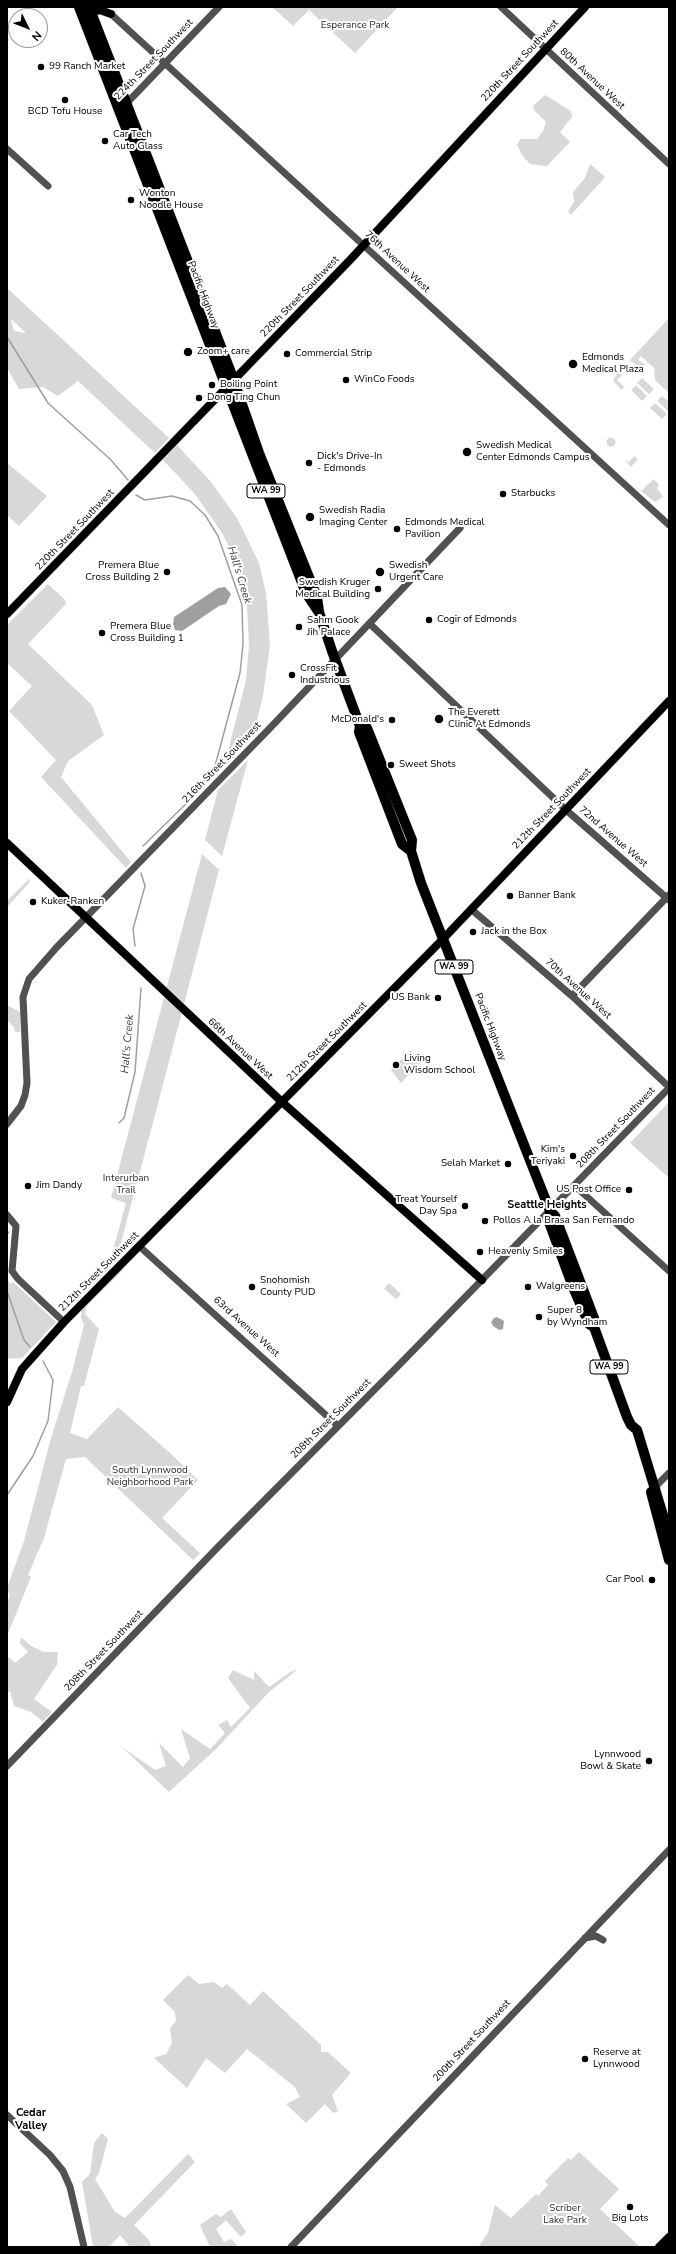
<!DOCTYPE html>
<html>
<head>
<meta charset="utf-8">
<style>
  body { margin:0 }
  #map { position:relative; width:676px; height:2254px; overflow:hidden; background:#fff; font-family:"Nunito Sans",sans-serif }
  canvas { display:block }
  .frame { position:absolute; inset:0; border:8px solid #000; pointer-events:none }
  .north { position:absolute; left:8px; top:8px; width:40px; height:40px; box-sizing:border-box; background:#fff; border:1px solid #999; border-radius:50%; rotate:133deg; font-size:11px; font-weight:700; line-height:16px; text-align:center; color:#000 }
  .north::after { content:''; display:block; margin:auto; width:14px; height:18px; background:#000; clip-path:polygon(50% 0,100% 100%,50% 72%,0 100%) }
</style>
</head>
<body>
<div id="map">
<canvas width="676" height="2254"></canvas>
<div class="frame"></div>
<div class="north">N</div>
</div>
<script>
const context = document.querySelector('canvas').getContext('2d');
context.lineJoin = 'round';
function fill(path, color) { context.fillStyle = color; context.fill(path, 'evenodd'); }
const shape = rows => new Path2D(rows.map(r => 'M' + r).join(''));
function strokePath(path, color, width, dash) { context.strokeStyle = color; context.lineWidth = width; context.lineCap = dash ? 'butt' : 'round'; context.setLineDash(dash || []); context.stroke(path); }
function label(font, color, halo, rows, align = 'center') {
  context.font = font + ' "Nunito Sans",sans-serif'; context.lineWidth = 4; context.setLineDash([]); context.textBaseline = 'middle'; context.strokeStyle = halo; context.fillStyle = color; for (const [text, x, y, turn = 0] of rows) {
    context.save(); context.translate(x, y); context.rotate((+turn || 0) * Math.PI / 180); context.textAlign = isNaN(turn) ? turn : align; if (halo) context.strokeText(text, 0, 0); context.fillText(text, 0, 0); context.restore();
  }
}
fill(shape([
  [272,7,398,7,355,53,309,10,293,26],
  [545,95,571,111,572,117,560,132,570,142,547,166,530,164,522,155,517,145,520,139,537,139,543,131,546,122,534,110,533,106],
  [590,164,605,177,571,215,568,211,574,202,573,192,585,178],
  [7,288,169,438,155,453,78,381,58,396,43,387,19,389,7,368],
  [11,319,25,332,25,333,14,331],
  [669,318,669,393,655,380,654,368,641,356,638,360,645,364,641,369,630,360],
  [618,372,622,375,617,380,624,387,622,390,613,381],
  [642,378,654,389,649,394,637,383],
  [636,385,647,396,642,401,631,390],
  [662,396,669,402,669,412,657,401],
  [655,403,667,414,662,419,650,408],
  '606.5 442a4.5 4.5 0 1 1 9 0a4.5 4.5 0 1 1-9 0Z',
  [177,445,211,482,237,518,259,563,266,593,270,645,263,696,253,737,224,767,246,680,249,645,247,606,235,558,222,533,195,494,163,460],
  [634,456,638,459,631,467,625,460,629,462],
  [7,463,47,496,19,526,7,515],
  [654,479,659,485,657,488,663,497,655,502,641,491],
  [48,584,65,600,66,604,28,644,92,705,104,735,68,761,61,777,131,862,126,868,41,777,56,760,9,711,32,686,7,663,7,625],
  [248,760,222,856,205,840,218,790],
  [202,854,219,870,154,1119,116,1261,89,1289,95,1276,110,1261,126,1203,111,1198],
  [30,878,29,883,7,907,7,901],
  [7,1005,20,1012,20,1032,15,1032,14,1027,7,1020],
  [409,1051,411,1051,422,1061,401,1083,391,1070],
  [669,1102,669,1178,630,1143],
  [122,1267,124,1269,86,1307,85,1314,99,1329,84,1386,81,1386,70,1433,87,1439,118,1407,170,1453,198,1480,162,1518,200,1553,193,1560,85,1457,66,1459,44,1538,28,1575,31,1577,7,1636,7,1604,10,1595,7,1588,24,1541,51,1438,72,1372,84,1325,81,1317,82,1308],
  [7,1278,10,1284,13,1282,56,1322,22,1358,7,1359],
  [389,1283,401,1294,396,1299,384,1289],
  [21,1637,31,1646,44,1652,58,1652,57,1665,34,1699,52,1712,43,1722,31,1712,14,1706,10,1691,7,1693,7,1656,15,1663,28,1652,20,1643],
  [233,1670,254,1680,254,1671,269,1687,292,1671,297,1670,269,1692,216,1749,169,1792,122,1747,155,1770,166,1766,159,1743,183,1767,190,1758,181,1729,210,1749,225,1733,218,1725,227,1720,231,1727,250,1708,228,1678],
  [188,1975,199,1984,214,1982,222,1988,227,1984,250,2005,263,1991,321,2045,321,2052,328,2052,351,2073,332,2095,338,2111,333,2113,325,2104,306,2123,286,2104,300,2097,295,2087,247,2049,225,2073,206,2058,187,2088,154,2058,166,2054,172,2043,170,2028,176,2021,175,2012,163,2000],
  [102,2133,108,2139,99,2173,95,2179,115,2212,125,2218,188,2154,195,2162,134,2225,149,2240,151,2247,130,2247,120,2235,109,2247,93,2247,82,2182,90,2174,94,2143],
  [579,2152,619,2189,600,2209,640,2247,478,2247,488,2233,495,2205,511,2218,536,2194,538,2196,548,2185,545,2181,568,2158,571,2160],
  [231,2209,246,2232,241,2237,226,2220,216,2229,224,2242,231,2239,237,2245,235,2247,210,2247,200,2225,216,2214,221,2217]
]), '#d8d8d8');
fill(shape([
  [225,587,231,594,226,604,219,606,182,631,175,630,173,624,174,617,218,588],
  [494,1318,497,1317,504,1321,503,1329,499,1330,493,1326,491,1322]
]), '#9f9f9f');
strokePath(shape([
  [7,337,48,403,111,460,128,480],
  [136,495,145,500,172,496,190,501,205,515,218,536,242,605,243,644,240,673,215,766],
  [143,846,194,796,205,779],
  [135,946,133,929,145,886,141,873],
  [119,1123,124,1118,135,1072,141,988],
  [7,1234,9,1232],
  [7,1291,24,1340,30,1347],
  [7,1495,33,1456,48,1421,53,1380,43,1361]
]), '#9f9f9f', 1.5);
const major = shape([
  [91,12,100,10,111,14],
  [7,614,350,260,585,7],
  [7,843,282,1102,482,1280],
  [7,1402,22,1369,64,1322,443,939,669,701],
  [659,2247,669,2237],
  [668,2247,669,2246]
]);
const highway = shape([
  [79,7,306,593,318,611],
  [89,7,230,370,259,453,317,597,319,612,332,651,360,726,359,732,402,844,411,851],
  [360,726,367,728,412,840,411,851,421,883,550,1211,549,1222,573,1287,589,1324,594,1327],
  [550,1211,555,1216,589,1305,595,1321,594,1327,627,1417,631,1425,637,1430,669,1535],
  [651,1492,669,1560]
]);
strokePath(major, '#dbdbdb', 9);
strokePath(highway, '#dbdbdb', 11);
strokePath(shape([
  [501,7,669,164],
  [111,14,669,525],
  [124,106,219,7],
  [7,149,48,186],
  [370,624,565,809,669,900],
  [471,909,572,996,669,1087],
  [572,996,669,895],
  [7,1124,21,1106,25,1095,27,1083,23,997,29,979,56,948,271,727,460,528],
  [575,1186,669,1271],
  [7,1215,16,1226,12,1271,18,1279,64,1322],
  [139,1246,338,1426],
  [652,1490,669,1473],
  [7,1766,217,1548,400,1364,669,1088],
  [585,1938,596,1936,603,1940],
  [7,2115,50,2155,63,2171,70,2187,84,2247],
  [291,2247,669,1850]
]), '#515151', 7);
strokePath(major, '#000', 8);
strokePath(highway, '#000', 10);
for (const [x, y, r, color] of [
  [41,67,4,"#000"],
  [65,100,4,"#000"],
  [105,141,4,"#000"],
  [131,200,4,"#000"],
  [188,352,5,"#000"],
  [287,354,4,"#000"],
  [573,364,5,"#000"],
  [346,380,4,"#000"],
  [212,385,4,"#000"],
  [199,398,4,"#000"],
  [467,452,5,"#000"],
  [309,463,4,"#000"],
  [503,494,4,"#000"],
  [310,517,5,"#000"],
  [397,529,4,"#000"],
  [167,572,4,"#000"],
  [380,572,5,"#000"],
  [378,589,4,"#000"],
  [429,620,4,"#000"],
  [299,627,4,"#000"],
  [102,633,4,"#000"],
  [292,675,4,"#000"],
  [439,719,5,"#000"],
  [392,720,4,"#000"],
  [391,765,4,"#000"],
  [510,896,4,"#000"],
  [33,902,4,"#000"],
  [473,932,4,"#000"],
  [438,998,4,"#000"],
  [396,1065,4,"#000"],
  [573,1156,4,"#000"],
  [508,1164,4,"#000"],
  [28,1186,4,"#000"],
  [629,1190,4,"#000"],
  [465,1206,4,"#000"],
  [485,1221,4,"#000"],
  [480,1252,4,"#000"],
  [252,1287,4,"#000"],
  [528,1287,4,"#000"],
  [539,1317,4,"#000"],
  [652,1580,4,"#000"],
  [649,1761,4,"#000"],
  [585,2059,4,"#000"],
  [630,2207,4,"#000"]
]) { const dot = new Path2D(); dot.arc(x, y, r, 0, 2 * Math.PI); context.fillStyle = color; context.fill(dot); strokePath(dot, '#fff', 1.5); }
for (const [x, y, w] of [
  [266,491,38],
  [454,967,38],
  [609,1367,38]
]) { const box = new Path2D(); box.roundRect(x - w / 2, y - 7, w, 14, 3); context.fillStyle = '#fff'; context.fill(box); strokePath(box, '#000', 1); }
label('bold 9px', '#000', null, [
  ["WA 99",266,491],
  ["WA 99",454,967],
  ["WA 99",609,1367]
]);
label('10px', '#2f2f2f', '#fff', [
  ["Esperance Park",355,26],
  ["Interurban",126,1179],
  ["Trail",126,1191],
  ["South Lynnwood",150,1471],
  ["Neighborhood Park",150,1483],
  ["Scriber",565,2209],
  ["Lake Park",565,2221]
]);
label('10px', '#000', '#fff', [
  ["224th Street Southwest",154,60,-46],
  ["220th Street Southwest",520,61,-47],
  ["80th Avenue West",592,79,43],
  ["76th Avenue West",397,262,43],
  ["Pacific Highway",203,295,69],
  ["220th Street Southwest",300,297,-46],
  ["220th Street Southwest",75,530,-46],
  ["216th Street Southwest",222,763,-46],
  ["212th Street Southwest",552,809,-46],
  ["72nd Avenue West",613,837,41],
  ["70th Avenue West",578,989,42],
  ["Pacific Highway",490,1027,69],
  ["212th Street Southwest",327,1042,-45],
  ["66th Avenue West",240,1049,43],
  ["208th Street Southwest",616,1128,-46],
  ["212th Street Southwest",99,1272,-45],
  ["63rd Avenue West",246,1327,42],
  ["208th Street Southwest",331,1419,-45],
  ["208th Street Southwest",104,1651,-46],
  ["200th Street Southwest",472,2041,-47]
]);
label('10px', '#000', '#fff', [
  ["99 Ranch Market",49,67],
  ["BCD Tofu House",65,112,"center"],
  ["Car Tech",113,135],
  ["Auto Glass",113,147],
  ["Wonton",139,194],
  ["Noodle House",139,206],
  ["Zoom+ care",197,352],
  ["Commercial Strip",295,354],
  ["Edmonds",582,358],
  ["Medical Plaza",582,370],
  ["WinCo Foods",354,380],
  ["Boiling Point",220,385],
  ["Dong Ting Chun",207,398],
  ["Swedish Medical",476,446],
  ["Center Edmonds Campus",476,458],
  ["Dick's Drive-In",317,457],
  ["- Edmonds",317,469],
  ["Starbucks",511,494],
  ["Swedish Radia",319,511],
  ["Imaging Center",319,523],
  ["Edmonds Medical",405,523],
  ["Pavilion",405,535],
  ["Premera Blue",159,566,"right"],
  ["Cross Building 2",159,578,"right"],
  ["Swedish",389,566],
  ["Urgent Care",389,578],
  ["Swedish Kruger",370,583,"right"],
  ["Medical Building",370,595,"right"],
  ["Cogir of Edmonds",437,620],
  ["Sahm Gook",307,621],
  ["Jih Palace",307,633],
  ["Premera Blue",110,627],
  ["Cross Building 1",110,639],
  ["CrossFit",300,669],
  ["Industrious",300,681],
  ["The Everett",448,713],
  ["Clinic At Edmonds",448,725],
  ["McDonald's",384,720,"right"],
  ["Sweet Shots",399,765],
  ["Banner Bank",518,896],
  ["Kuker-Ranken",41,902],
  ["Jack in the Box",481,932],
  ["US Bank",430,998,"right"],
  ["Living",404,1059],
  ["Wisdom School",404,1071],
  ["Kim's",565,1150,"right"],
  ["Teriyaki",565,1162,"right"],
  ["Selah Market",500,1164,"right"],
  ["Jim Dandy",36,1186],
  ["US Post Office",621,1190,"right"],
  ["Treat Yourself",457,1200,"right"],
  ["Day Spa",457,1212,"right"],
  ["Pollos A la Brasa San Fernando",493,1221],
  ["Heavenly Smiles",488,1252],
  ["Snohomish",260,1281],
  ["County PUD",260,1293],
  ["Walgreens",536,1287],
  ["Super 8",547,1311],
  ["by Wyndham",547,1323],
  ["Car Pool",644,1580,"right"],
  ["Lynnwood",641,1755,"right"],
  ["Bowl & Skate",641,1767,"right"],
  ["Reserve at",593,2053],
  ["Lynnwood",593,2065],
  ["Big Lots",630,2219,"center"]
], 'left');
label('italic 11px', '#404040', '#fff', [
  ["Hall's Creek",239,575,73],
  ["Hall's Creek",128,1044,-85]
]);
label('bold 11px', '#000', '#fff', [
  ["Seattle Heights",547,1205],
  ["Cedar",31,2113],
  ["Valley",31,2126]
]);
</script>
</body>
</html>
